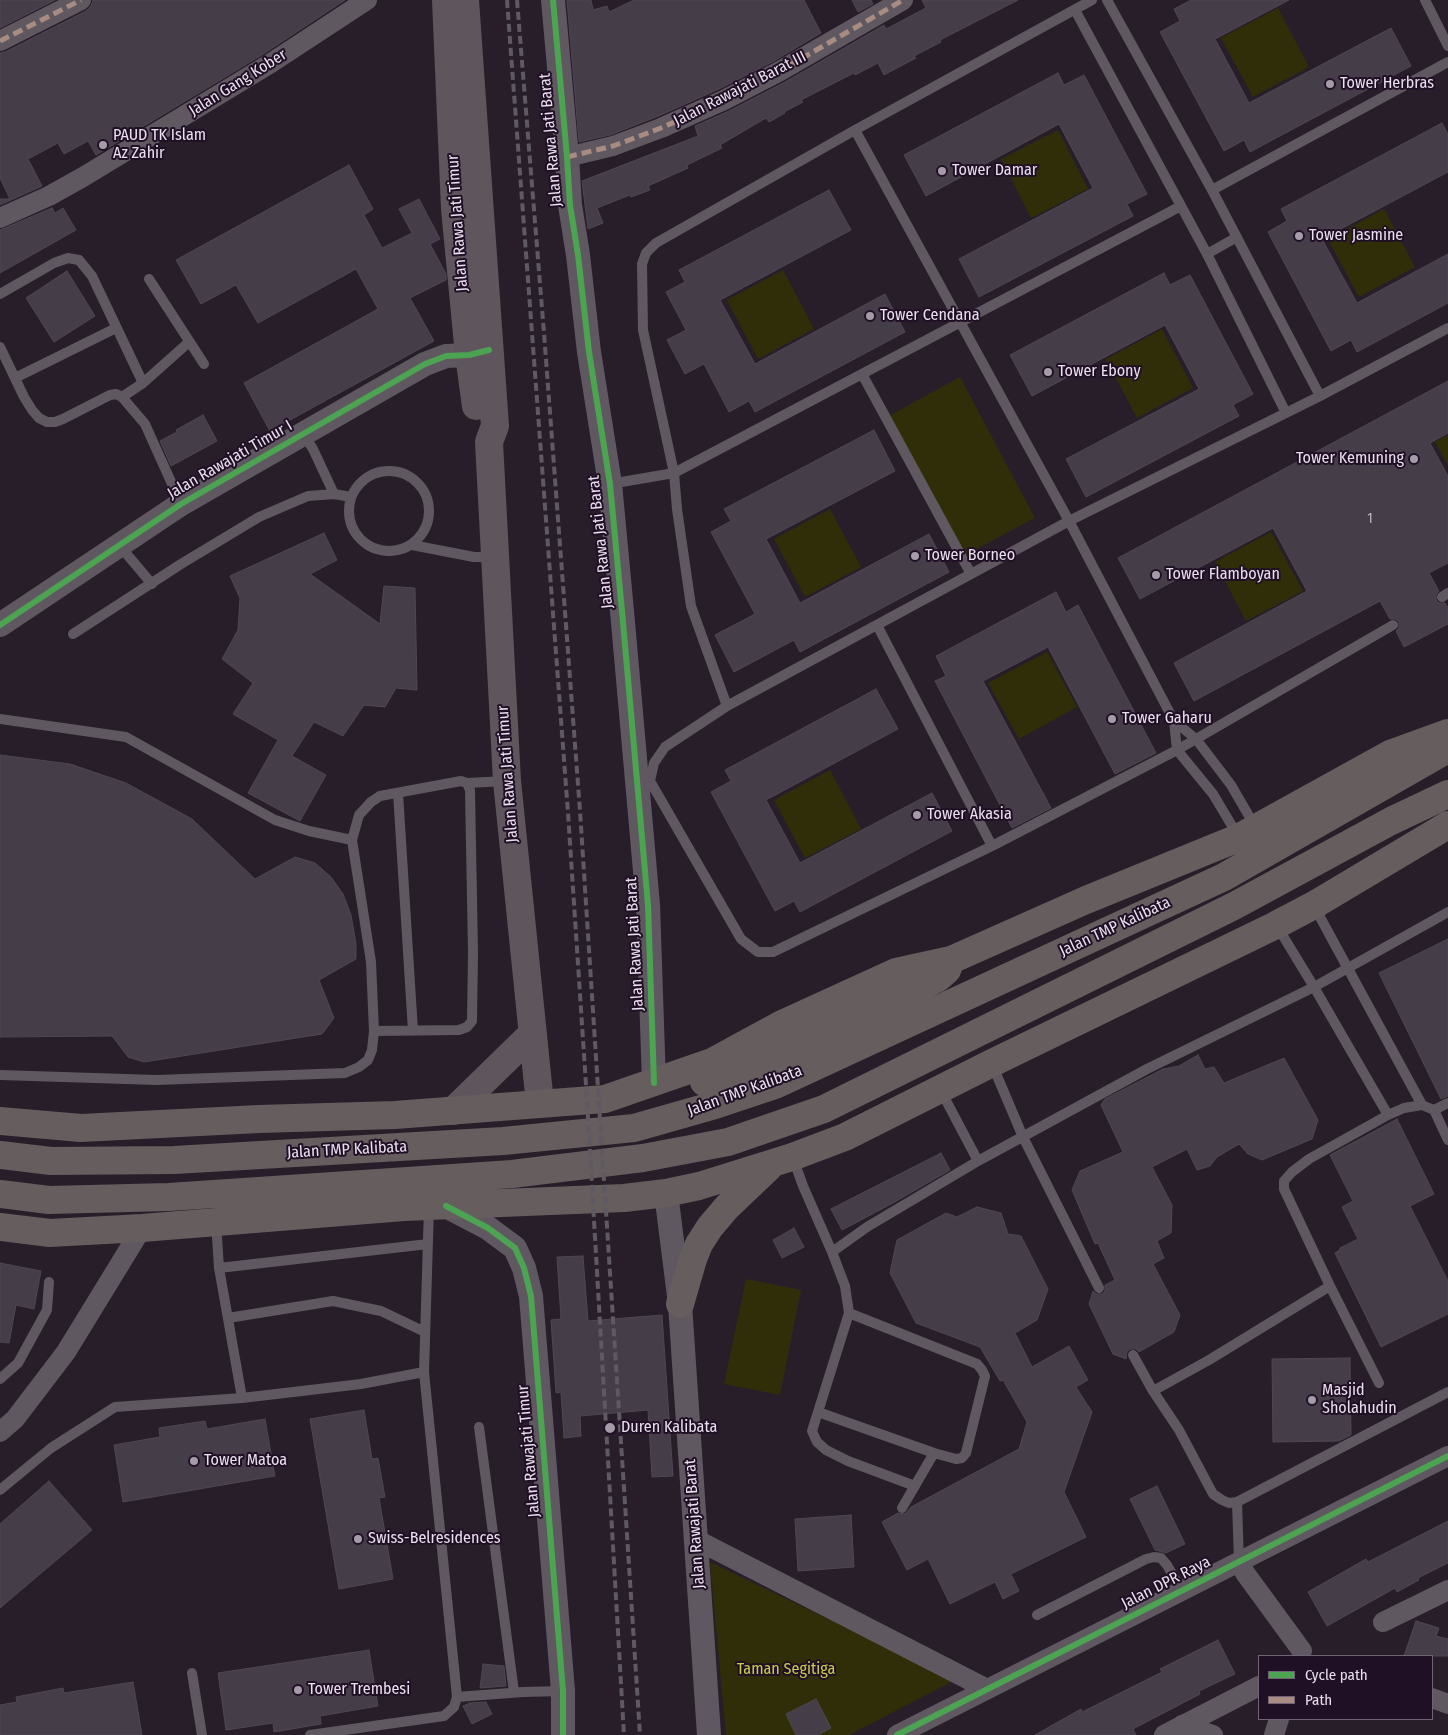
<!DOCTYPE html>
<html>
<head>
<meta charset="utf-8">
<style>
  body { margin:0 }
  #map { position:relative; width:1448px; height:1735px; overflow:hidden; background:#271e2a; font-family:"Fira Sans Condensed",sans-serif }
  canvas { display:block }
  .legend { position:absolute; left:1258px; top:1655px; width:175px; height:65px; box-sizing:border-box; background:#201025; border:1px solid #716375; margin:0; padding:6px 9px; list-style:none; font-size:15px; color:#eadfee }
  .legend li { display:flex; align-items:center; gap:10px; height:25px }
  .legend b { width:25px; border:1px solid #716375 }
</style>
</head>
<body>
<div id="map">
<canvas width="1448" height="1735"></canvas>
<ul class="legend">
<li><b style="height:6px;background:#4ca352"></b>Cycle path</li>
<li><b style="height:6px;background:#a88b81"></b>Path</li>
</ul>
</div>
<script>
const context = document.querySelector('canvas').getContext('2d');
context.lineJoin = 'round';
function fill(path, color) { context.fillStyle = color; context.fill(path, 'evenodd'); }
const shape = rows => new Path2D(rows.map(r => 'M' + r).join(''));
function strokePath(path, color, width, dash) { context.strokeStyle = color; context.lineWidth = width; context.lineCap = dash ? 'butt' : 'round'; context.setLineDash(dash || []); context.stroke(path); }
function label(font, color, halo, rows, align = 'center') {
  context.font = font + ' "Fira Sans Condensed",sans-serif'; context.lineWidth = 4; context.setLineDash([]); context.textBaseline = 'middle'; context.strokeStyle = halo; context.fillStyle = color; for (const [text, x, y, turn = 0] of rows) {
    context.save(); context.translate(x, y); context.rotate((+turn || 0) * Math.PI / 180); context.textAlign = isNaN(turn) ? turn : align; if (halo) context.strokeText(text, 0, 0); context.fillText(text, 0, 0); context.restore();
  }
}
fill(shape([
  [1278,8,1309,67,1253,97,1221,38],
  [1058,130,1088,189,1031,218,1001,159],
  [1384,209,1415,267,1359,297,1328,239],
  [783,270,814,329,758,359,727,300],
  [1162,329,1193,388,1137,418,1106,359],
  [960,377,1035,518,965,555,887,417],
  [1448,435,1448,466,1435,442],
  [830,509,861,567,805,597,774,539],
  [1271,532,1303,591,1246,621,1215,562],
  [1047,652,1077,707,1019,739,988,683],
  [830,770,861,829,805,858,774,800],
  [746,1279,801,1290,780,1395,724,1384],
  [710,1562,955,1680,849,1735,726,1735]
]), '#2f2e09');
const building = shape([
  [0,0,55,0,0,28,0,0],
  [93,0,345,0,265,53,96,155,88,141,64,154,58,143,28,159,42,186,0,205,0,199,10,199,0,178,0,53,5,52,86,11,91,6,93,0],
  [567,0,591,0,593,10,607,6,609,12,634,0,804,0,821,33,774,61,719,89,656,117,610,135,579,142,567,0],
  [852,0,871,0,873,4,858,12,852,0],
  [922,0,1018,0,940,40,941,42,914,56,916,58,884,75,878,63,855,75,854,73,801,100,803,102,784,112,785,113,769,122,766,118,720,145,722,148,687,165,688,168,648,186,650,190,631,197,630,195,597,208,603,223,588,229,582,181,698,136,695,126,729,111,785,82,884,25,886,29,926,8,922,0],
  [1191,0,1289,0,1215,39,1249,103,1391,28,1411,66,1250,152,1244,140,1224,151,1160,32,1180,21,1174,9,1191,0],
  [1058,73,1064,85,1084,75,1147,194,1127,204,1133,216,979,297,959,259,1093,188,1059,124,926,196,904,155,1058,73],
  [1442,123,1448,134,1448,172,1322,239,1357,303,1448,254,1448,303,1357,352,1351,340,1331,351,1268,232,1287,221,1281,209,1442,123],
  [349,165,373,209,364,215,382,248,412,233,399,209,419,199,440,239,430,244,446,274,446,280,410,298,434,341,270,431,244,383,378,309,356,269,258,323,236,285,201,304,176,260,349,165],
  [829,190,851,230,720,300,755,364,885,294,905,332,755,412,749,401,729,412,704,364,685,374,667,340,686,330,666,292,685,282,679,270,829,190],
  [52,208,55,213,63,208,76,230,0,273,0,230,52,208],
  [67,271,95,316,54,342,26,298,67,271],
  [1164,273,1170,285,1190,275,1253,394,1233,405,1239,416,1086,497,1066,459,1199,389,1165,325,1032,396,1010,355,1164,273],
  [1448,381,1448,433,1430,443,1448,476,1448,563,1429,573,1439,591,1436,594,1436,600,1439,603,1445,603,1448,608,1448,624,1404,647,1396,631,1399,628,1399,622,1396,619,1390,619,1380,601,1194,701,1174,663,1307,591,1273,528,1140,599,1118,558,1448,381],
  [203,415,217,441,171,466,160,441,177,432,176,430,203,415],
  [874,430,895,471,766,539,800,603,929,534,949,572,800,652,794,640,734,672,715,635,755,614,711,532,731,521,724,509,874,430],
  [324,533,337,560,310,574,380,624,384,586,415,588,417,690,396,688,385,707,364,705,343,736,314,722,292,756,326,775,300,821,248,793,278,740,233,714,253,683,222,659,238,630,240,598,230,576,324,533],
  [1056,592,1066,612,1078,605,1156,753,1115,774,1048,647,983,681,1051,808,1012,828,935,681,946,676,936,656,1056,592],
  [876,689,898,729,766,800,800,863,932,793,952,831,800,912,794,901,775,911,711,792,731,781,725,770,876,689],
  [0,755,70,764,126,783,192,819,255,879,295,857,315,863,331,877,343,894,351,915,356,944,356,959,319,980,334,1018,322,1034,144,1062,128,1057,112,1036,0,1037,0,755],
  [1448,939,1448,1096,1441,1099,1379,973,1448,939],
  [1198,1055,1205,1069,1214,1067,1224,1083,1284,1058,1318,1120,1312,1139,1262,1160,1248,1154,1239,1144,1217,1157,1210,1166,1197,1170,1187,1149,1152,1167,1172,1205,1171,1233,1157,1241,1164,1258,1153,1264,1180,1315,1174,1332,1139,1352,1136,1349,1130,1349,1127,1352,1126,1359,1113,1354,1089,1304,1093,1291,1096,1294,1102,1294,1105,1291,1105,1285,1115,1280,1098,1243,1095,1244,1072,1190,1080,1171,1123,1152,1101,1105,1105,1099,1163,1069,1179,1066,1198,1055],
  [1397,1119,1434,1194,1410,1206,1448,1281,1448,1314,1381,1347,1335,1253,1340,1250,1340,1248,1358,1239,1342,1207,1353,1201,1330,1155,1397,1119],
  [941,1153,950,1170,893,1203,842,1230,831,1209,941,1153],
  [977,1207,1001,1213,1008,1234,1021,1236,1048,1289,1037,1320,1015,1333,1032,1367,1069,1346,1088,1380,1076,1387,1092,1412,1064,1492,1086,1537,1011,1574,1019,1591,1003,1599,995,1582,950,1604,928,1559,907,1570,882,1522,898,1513,905,1514,911,1507,1019,1449,1027,1422,1003,1380,1000,1381,980,1347,916,1323,890,1273,897,1240,946,1213,957,1217,977,1207],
  [794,1228,804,1247,782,1258,773,1240,794,1228],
  [583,1256,588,1321,662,1315,673,1476,652,1477,648,1410,580,1416,581,1436,564,1438,561,1392,556,1393,551,1320,561,1319,557,1257,583,1256],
  [0,1263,41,1271,34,1309,16,1305,9,1343,0,1342,0,1263],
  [1350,1358,1351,1435,1339,1441,1273,1442,1272,1359,1350,1358],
  [364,1410,372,1459,378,1458,385,1497,379,1498,393,1579,339,1589,310,1419,364,1410],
  [265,1419,275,1476,123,1502,114,1445,160,1437,159,1428,205,1421,207,1429,265,1419],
  [49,1481,92,1530,0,1608,0,1524,49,1481],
  [1157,1486,1185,1544,1166,1553,1155,1550,1130,1499,1157,1486],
  [851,1515,854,1567,798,1571,795,1519,851,1515],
  [1448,1521,1448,1563,1418,1578,1419,1580,1397,1592,1395,1588,1327,1626,1308,1592,1366,1559,1368,1562,1448,1521],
  [1416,1621,1439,1628,1436,1636,1448,1639,1448,1656,1404,1656,1416,1621],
  [1218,1640,1235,1674,1199,1691,1200,1694,1133,1729,1136,1735,1035,1735,1081,1709,1082,1712,1162,1672,1160,1669,1218,1640],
  [369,1650,378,1706,320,1716,321,1724,274,1732,273,1723,226,1730,218,1673,369,1650],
  [483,1664,504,1666,506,1686,480,1688,483,1664],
  [133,1682,142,1735,0,1735,0,1705,17,1702,16,1697,63,1688,64,1693,133,1682],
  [816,1699,831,1728,818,1735,796,1735,786,1714,816,1699],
  [486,1702,492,1714,472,1724,463,1706,470,1703,486,1702]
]);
fill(building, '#453d48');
strokePath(building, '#4f4752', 1);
strokePath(shape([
  [1107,0,1212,190,1320,396],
  [1425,0,1448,46],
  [1075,10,1207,254,1286,413],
  [855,130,1069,521,1174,721,1177,750,1213,794,1238,836],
  [1212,190,1448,62],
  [1207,254,1237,237],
  [149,279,204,364],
  [0,294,54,263,68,258,79,260,92,276,143,383],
  [0,347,24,397,32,410,39,418,47,422,55,422,63,419,110,395,116,394,122,397,145,424,181,504],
  [862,374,971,574],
  [15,378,116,328],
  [122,397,143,383,189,342],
  [303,434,313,449,334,494],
  '349 511a40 40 0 1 1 80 0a40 40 0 1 1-80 0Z',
  [610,484,674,473,1181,206],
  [119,545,152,584],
  [412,545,474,557,494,557],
  [1442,597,1448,593],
  [877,625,992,846],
  [1393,625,1177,750,992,846,773,952,758,952,741,939,650,781,654,763,665,747,727,706,1069,521,1320,396,1448,328],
  [73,634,181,564,259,517,308,496,334,494,351,497],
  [727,706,691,606,677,509,674,473,643,330,642,264,646,253,656,243,855,130,1092,0],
  [0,719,126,737,275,820,309,831,352,840,371,962,374,1031,372,1050,368,1060,359,1067,345,1073,157,1080,0,1075],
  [1174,721,1196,739,1231,785,1256,828],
  [467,783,506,781],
  [398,793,413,1031],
  [352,840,359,815,371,802,380,796,461,781,467,783,470,790,473,953,472,1021,467,1027,459,1030,374,1031],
  [1314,906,1422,1105],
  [1277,926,1314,987,1388,1115,1404,1108,1422,1105,1434,1110,1448,1140],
  [992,1064,1023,1137,1099,1288],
  [941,1091,978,1161],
  [1434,1110,1448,1103],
  [793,1158,803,1186,832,1252,845,1286,849,1313,818,1412,934,1453,956,1459,962,1458,966,1453,985,1376,982,1370,977,1364,849,1313],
  [216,1222,219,1268,242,1398],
  [832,1252,867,1227,978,1161,1147,1069,1314,987,1448,912],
  [219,1268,428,1244],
  [1330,1286,1379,1383],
  [228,1318,333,1301,381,1311,425,1332],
  [1133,1355,1153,1391,1179,1430,1213,1494,1222,1500,1229,1503,1237,1502,1448,1392],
  [0,1379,18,1363,47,1310,49,1282],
  [1153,1391,1209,1360,1330,1286,1284,1189,1284,1181,1292,1172,1309,1159,1388,1115],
  [818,1412,812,1431,817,1442,826,1450,848,1461,915,1486],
  [479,1427,514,1692],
  [0,1490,51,1448,115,1407,242,1398,361,1384,424,1372],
  [1237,1502,1239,1562],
  [902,1508,934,1453],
  [1037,1615,1146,1559,1154,1557,1161,1558,1167,1565,1182,1591],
  [192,1673,202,1735],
  [457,1697,523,1692,563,1691],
  [310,1735,444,1716,454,1707,457,1697,424,1372,429,1207]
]), '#5f5861', 10);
strokePath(shape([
  [0,41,81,0],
  [567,157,613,146,661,128,724,100,780,71,903,0],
  [0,218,49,196,83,177,271,63,367,0],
  [0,1432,15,1419,66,1352,142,1228],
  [695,1539,987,1689],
  [1239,1562,1245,1573,1302,1651],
  [1383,1622,1448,1590],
  [1432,1698,1448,1704],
  [1182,1725,1213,1735],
  [897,1735,1448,1456],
  [1164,1735,1259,1686],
  [1274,1735,1279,1719]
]), '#5f5861', 20);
strokePath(shape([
  [553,0,567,157,570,205,578,255,589,352,610,484,622,611,648,905,654,1083],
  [0,625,181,504,425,364,446,356,469,355,487,351],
  [666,1193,680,1304,709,1735],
  [446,1206,488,1228,515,1248,524,1268,531,1296,563,1691,563,1735]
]), '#5f5861', 24);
strokePath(shape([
  [446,0,455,209,469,355,476,406],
  [465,0,495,426,489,442,507,781,540,1104],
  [453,1111,532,1034]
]), '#5e565c', 28);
strokePath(shape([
  [704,1082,769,1058,842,1027,938,978,947,970,951,960],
  [0,1121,81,1128,259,1119,395,1115,605,1099,712,1062,780,1025,896,972,951,960,1086,900,1238,838,1390,754,1448,733],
  [0,1155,51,1161,174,1160,503,1141,634,1128,715,1105,775,1085,1224,877,1448,749],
  [0,1194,49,1200,169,1197,512,1174,643,1158,728,1142,824,1109,1234,906,1391,821,1448,794],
  [0,1227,50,1233,142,1228,404,1207,624,1198,666,1193,699,1186,792,1157,845,1137,992,1063,1276,925,1314,905,1448,825],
  [680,1304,693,1259,699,1244,710,1227,727,1207,769,1167]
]), '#655d5e', 28);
strokePath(shape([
  [507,0,568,813,587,1100,624,1735],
  [517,0,544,333,580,811,640,1735]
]), '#5f5962', 4, [8, 4]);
strokePath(shape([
  [0,41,81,0],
  [567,157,613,146,661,128,724,100,780,71,903,0]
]), '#a88b81', 5, [10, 5]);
strokePath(shape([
  [553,0,567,157,570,205,578,255,589,352,610,484,622,611,648,905,654,1083],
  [0,625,181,504,425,364,446,356,469,355,489,350],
  [446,1206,488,1228,515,1248,524,1268,531,1296,563,1691,563,1735],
  [897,1735,1448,1456]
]), '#4ca352', 6);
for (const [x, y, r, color] of [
  [1330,84,5,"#a69ba9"],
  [103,145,5,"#a69ba9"],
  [942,171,5,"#a69ba9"],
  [1299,236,5,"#a69ba9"],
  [870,316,5,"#a69ba9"],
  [1048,372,5,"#a69ba9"],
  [1414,459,5,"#a69ba9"],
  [915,556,5,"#a69ba9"],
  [1156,575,5,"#a69ba9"],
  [1112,719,5,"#a69ba9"],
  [917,815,5,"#a69ba9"],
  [1312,1400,5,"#a69ba9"],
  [610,1428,6,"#a69ba9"],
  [194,1461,5,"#a69ba9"],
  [358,1539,5,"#a69ba9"],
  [298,1690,5,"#a69ba9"]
]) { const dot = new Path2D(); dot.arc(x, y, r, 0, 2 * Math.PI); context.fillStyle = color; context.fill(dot); strokePath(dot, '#201025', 2); }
label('14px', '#c1b6c4', null, [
  ["1",1370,519]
]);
label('16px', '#eadfee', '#201025', [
  ["Jalan Gang Kober",238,83,-32],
  ["Jalan Rawajati Barat III",740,89,-27],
  ["Jalan Rawa Jati Barat",551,140,-95],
  ["Jalan Rawa Jati Timur",458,223,-94],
  ["Jalan Rawajati Timur I",230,460,-30],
  ["Jalan Rawa Jati Barat",601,542,-96],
  ["Jalan Rawa Jati Timur",508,774,-94],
  ["Jalan TMP Kalibata",1115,927,-25],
  ["Jalan Rawa Jati Barat",635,944,-93],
  ["Jalan TMP Kalibata",745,1091,-20],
  ["Jalan TMP Kalibata",347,1150,-3],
  ["Jalan Rawajati Timur",529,1451,-95],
  ["Jalan Rawajati Barat",695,1524,-94],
  ["Jalan DPR Raya",1166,1583,-27]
]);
label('16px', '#eadfee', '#201025', [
  ["Tower Herbras",1340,84],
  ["PAUD TK Islam",113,136],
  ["Az Zahir",113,154],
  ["Tower Damar",952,171],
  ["Tower Jasmine",1309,236],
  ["Tower Cendana",880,316],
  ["Tower Ebony",1058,372],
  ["Tower Kemuning",1404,459,"right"],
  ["Tower Borneo",925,556],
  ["Tower Flamboyan",1166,575],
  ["Tower Gaharu",1122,719],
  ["Tower Akasia",927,815],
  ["Masjid",1322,1391],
  ["Sholahudin",1322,1409],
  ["Duren Kalibata",621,1428],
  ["Tower Matoa",204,1461],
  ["Swiss-Belresidences",368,1539],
  ["Tower Trembesi",308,1690]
], 'left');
label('16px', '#cacc49', '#201025', [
  ["Taman Segitiga",786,1670]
]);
</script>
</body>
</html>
